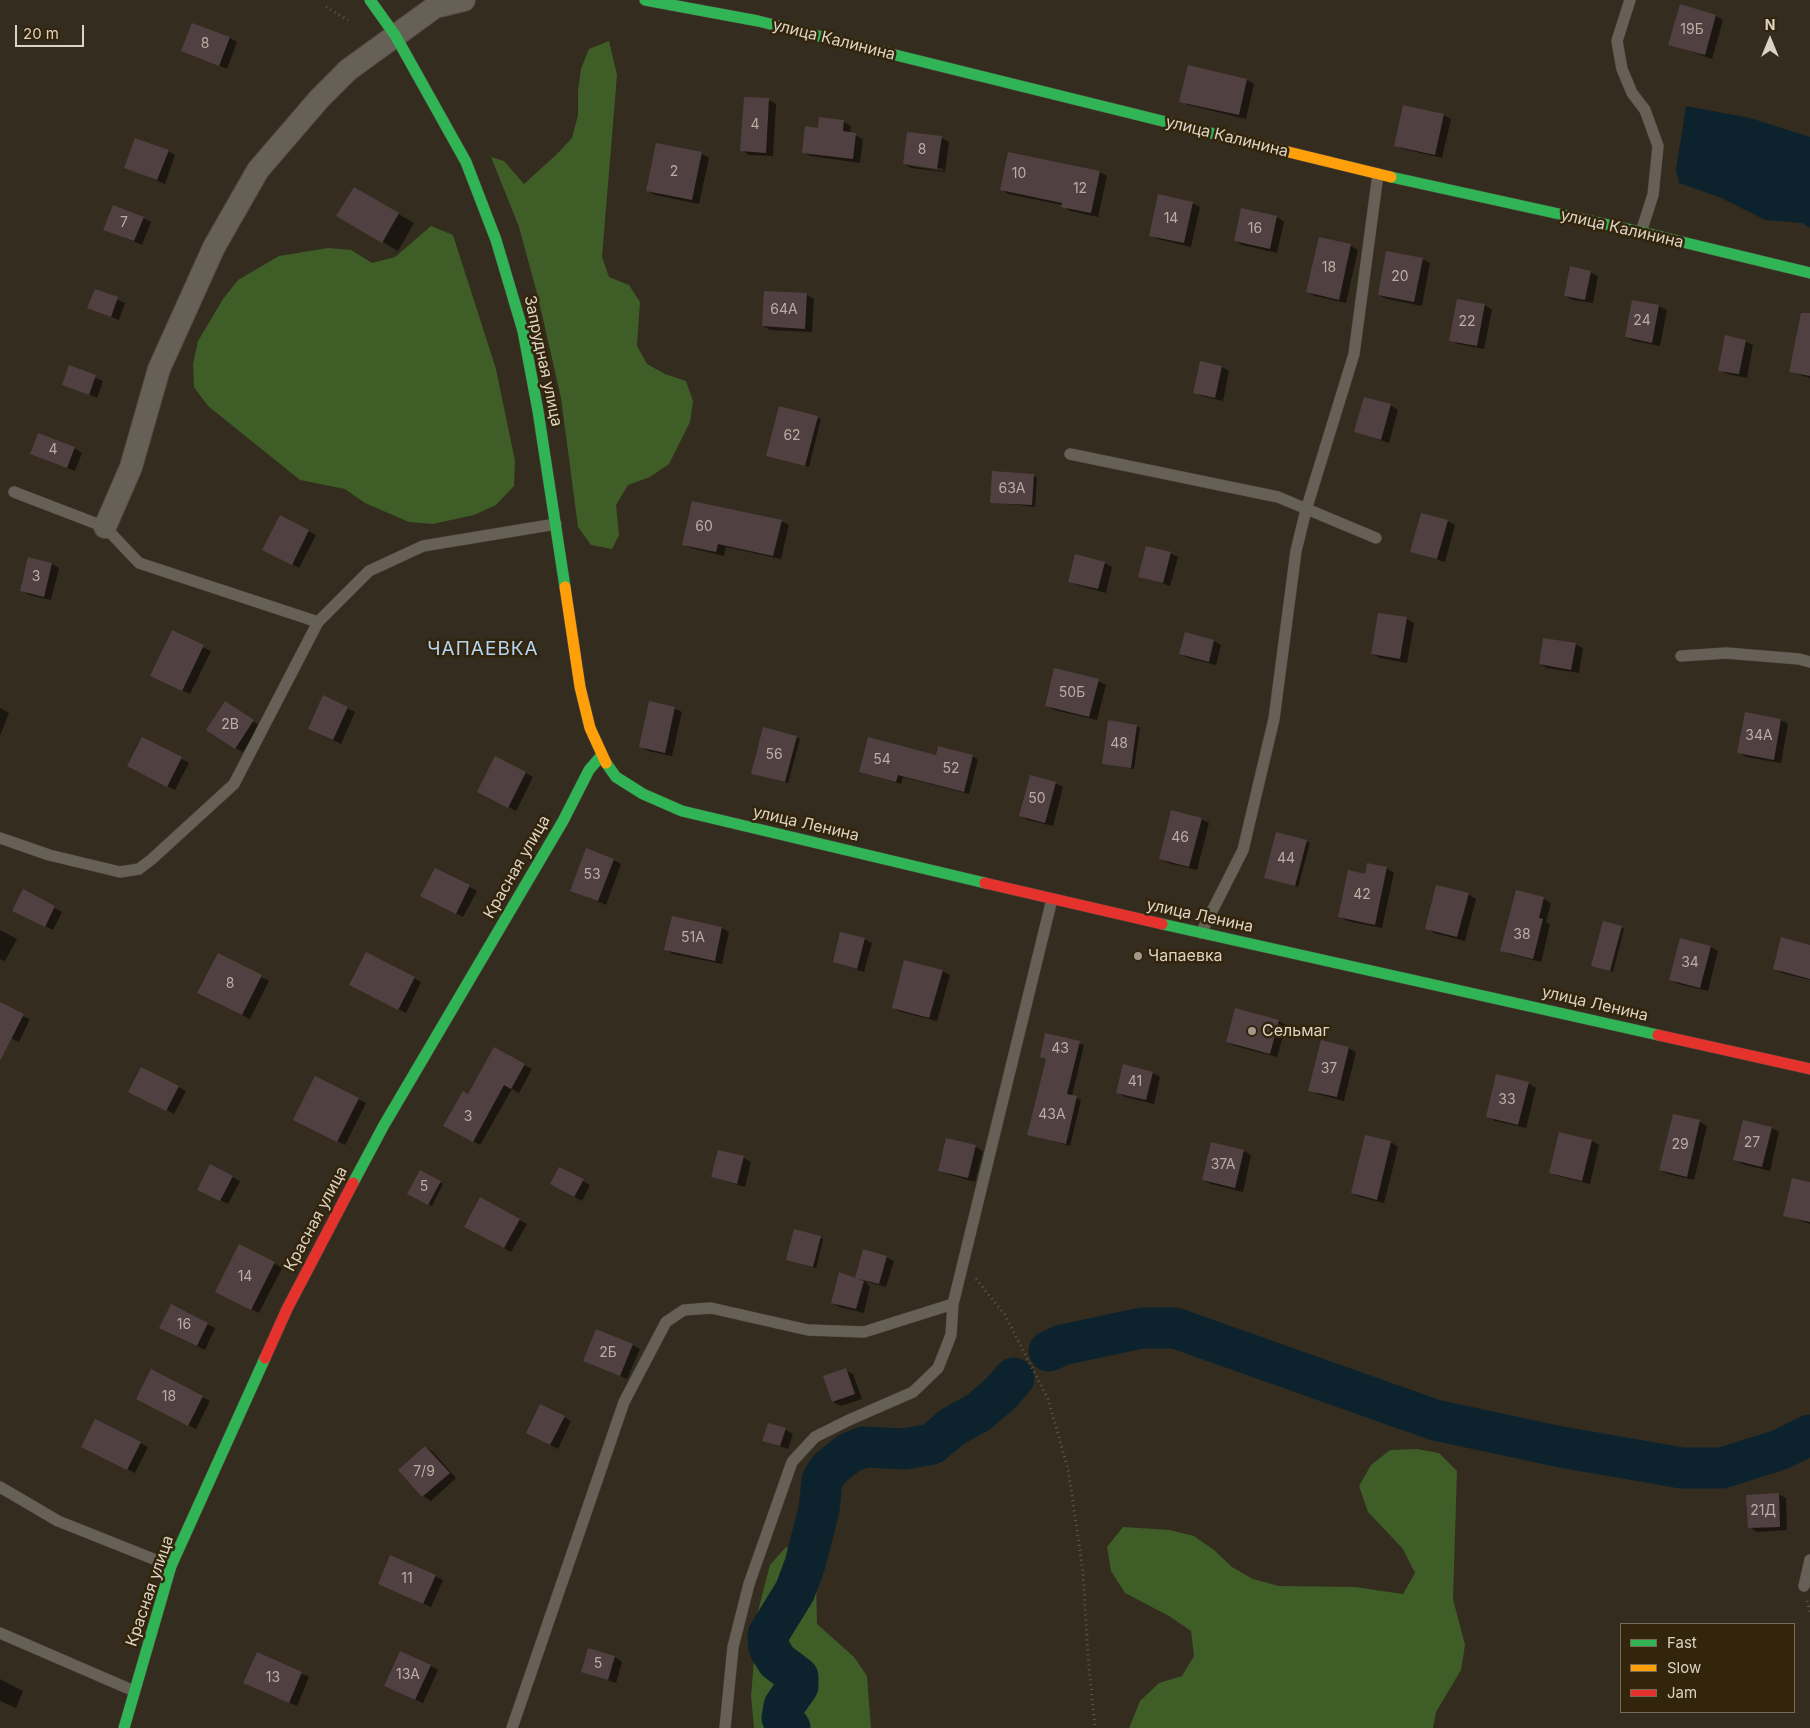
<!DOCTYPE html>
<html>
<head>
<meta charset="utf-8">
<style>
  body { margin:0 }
  #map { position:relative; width:1810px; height:1728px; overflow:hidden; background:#342c1f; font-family:Inter,sans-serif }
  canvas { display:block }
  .legend { position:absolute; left:1620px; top:1623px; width:175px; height:90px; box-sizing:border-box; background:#33250c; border:1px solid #776b56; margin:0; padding:6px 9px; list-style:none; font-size:15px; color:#ddd3c5 }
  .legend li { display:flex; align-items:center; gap:10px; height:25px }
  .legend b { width:25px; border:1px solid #776b56 }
  .north { position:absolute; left:1745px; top:15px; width:50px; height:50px; -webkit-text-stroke:4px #33250c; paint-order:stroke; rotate:0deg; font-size:14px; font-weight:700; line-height:20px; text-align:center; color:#ddd3c5 }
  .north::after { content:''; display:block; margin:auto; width:18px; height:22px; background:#ddd3c5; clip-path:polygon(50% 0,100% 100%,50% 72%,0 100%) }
  .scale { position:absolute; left:15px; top:25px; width:69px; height:22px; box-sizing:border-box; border:2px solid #ddd3c5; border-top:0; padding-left:6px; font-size:15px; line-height:18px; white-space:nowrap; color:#ddd3c5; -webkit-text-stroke:4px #33250c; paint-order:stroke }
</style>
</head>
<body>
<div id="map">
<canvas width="1810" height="1728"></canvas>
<ul class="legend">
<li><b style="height:6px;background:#30b455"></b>Fast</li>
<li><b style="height:6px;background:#ff9f0a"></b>Slow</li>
<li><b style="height:6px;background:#e5322d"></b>Jam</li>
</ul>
<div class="north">N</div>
<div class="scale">20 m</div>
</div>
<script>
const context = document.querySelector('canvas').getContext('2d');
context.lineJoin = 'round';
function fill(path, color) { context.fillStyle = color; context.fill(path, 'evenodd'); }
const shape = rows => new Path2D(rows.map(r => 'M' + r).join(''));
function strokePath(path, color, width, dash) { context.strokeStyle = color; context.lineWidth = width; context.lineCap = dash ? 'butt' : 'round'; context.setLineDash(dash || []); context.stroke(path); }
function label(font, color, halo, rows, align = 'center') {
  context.font = font + ' Inter,sans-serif'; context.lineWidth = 5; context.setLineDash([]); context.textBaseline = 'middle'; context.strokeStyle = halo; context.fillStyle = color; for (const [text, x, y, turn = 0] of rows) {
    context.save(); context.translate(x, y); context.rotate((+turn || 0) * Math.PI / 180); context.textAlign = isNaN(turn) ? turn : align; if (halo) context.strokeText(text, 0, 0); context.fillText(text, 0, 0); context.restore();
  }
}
fill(shape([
  [609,41,617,75,602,257,609,277,629,285,640,302,637,346,647,364,665,374,686,381,693,401,690,422,669,464,650,477,628,485,616,505,619,535,612,549,591,545,578,527,561,398,538,297,519,227,491,157,504,161,524,184,557,154,572,138,578,115,578,91,581,69,589,49],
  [431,226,453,235,496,369,515,461,514,486,496,505,474,515,433,524,409,522,365,503,345,489,300,480,208,406,194,387,193,364,198,341,223,299,238,280,279,256,328,248,351,250,372,263,395,257],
  [1417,1449,1439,1453,1457,1471,1453,1599,1465,1645,1461,1670,1436,1712,1433,1728,1129,1728,1140,1701,1159,1683,1182,1676,1194,1656,1191,1631,1169,1616,1125,1593,1111,1571,1107,1547,1123,1527,1170,1530,1194,1536,1214,1550,1232,1567,1253,1579,1279,1586,1355,1587,1403,1594,1415,1573,1403,1549,1368,1512,1359,1486,1371,1465,1390,1450],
  [786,1547,808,1555,816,1576,817,1624,854,1657,867,1676,871,1728,754,1728,751,1696,758,1611,770,1565]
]), '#3e5d27');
fill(shape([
  [1686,106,1750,118,1810,137,1810,228,1802,223,1765,220,1719,197,1679,183,1676,170]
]), '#0c232e');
fill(shape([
  [1716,16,1723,20,1712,59,1670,44],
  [230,38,237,42,227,69,182,50],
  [1247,80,1254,84,1246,119,1188,105,1181,101],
  [769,100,776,104,773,156,749,155,742,150],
  [1444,115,1451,119,1442,158,1403,149,1396,145],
  [844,122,851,126,850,133,863,139,860,163,811,156,803,152,819,129],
  [941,138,949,142,945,172,911,168,904,163],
  [910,164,944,169,943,171,910,166],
  [168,151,175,155,165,184,125,167],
  [701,153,709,158,699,204,655,195,648,191],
  [1100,172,1107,176,1098,217,1070,211,1062,205,1008,194,1001,189],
  [354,188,414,223,398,251,338,216],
  [1192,203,1200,207,1191,247,1158,239,1150,235],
  [1277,217,1284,222,1277,253,1242,245,1235,241],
  [143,218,151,222,142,245,105,229],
  [1320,239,1351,246,1358,250,1346,303,1315,296,1308,292],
  [1422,259,1430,263,1422,306,1387,299,1379,295],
  [1590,272,1598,276,1593,303,1573,300,1565,296],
  [95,290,125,303,119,320,89,308],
  [806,294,814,299,812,332,770,330,763,326],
  [1633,301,1659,306,1667,310,1660,346,1634,341,1626,337],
  [1485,305,1492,310,1484,349,1458,344,1450,340],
  [1810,339,1810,378,1791,372],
  [1745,341,1753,345,1747,378,1727,374,1720,370],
  [1201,362,1222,367,1229,371,1223,401,1202,396,1195,392],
  [70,367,103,381,97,398,63,384],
  [1390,405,1398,410,1389,443,1355,432],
  [780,407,821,419,809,467,768,456],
  [74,448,82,453,75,471,32,453],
  [1033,476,1037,478,1035,507,991,502],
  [781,521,789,525,781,559,726,547,724,556,691,548,684,544],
  [1448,521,1455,525,1445,562,1412,551],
  [308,531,316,535,299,568,272,554],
  [1170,553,1178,557,1170,586,1140,576],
  [1076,555,1105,563,1112,567,1106,593,1077,585,1069,581],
  [52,564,59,568,51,600,29,595,21,590],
  [1406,619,1414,623,1407,663,1380,658,1372,654],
  [173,632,211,651,190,694,159,680],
  [1186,634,1214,641,1221,645,1216,665,1188,658,1181,654],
  [1575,644,1583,648,1579,673,1547,668,1540,664],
  [1098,681,1106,685,1097,720,1054,710,1046,705],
  [324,697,355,712,341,744,317,733],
  [233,707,260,726,243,752,235,748],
  [0,708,9,713,0,736],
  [674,708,682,712,672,756,648,751,640,746],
  [1746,713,1781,720,1788,724,1781,763,1746,757,1738,752],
  [1137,726,1140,728,1134,769,1103,763],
  [796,737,800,739,788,783,755,775],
  [143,739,189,763,175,790,136,770],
  [937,756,973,756,978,760,969,794,903,777,901,784,860,772],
  [496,758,533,777,516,811,486,796],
  [1055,783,1063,787,1053,826,1028,820,1021,816],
  [1201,819,1209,823,1197,870,1168,863,1160,858],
  [1306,841,1310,843,1298,887,1266,878],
  [614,860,621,864,606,905,571,890],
  [1368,864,1387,868,1394,873,1382,928,1347,921,1339,916,1366,875],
  [435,869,477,891,463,917,429,900],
  [23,891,62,912,53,930,21,915],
  [1517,892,1544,899,1551,903,1546,922,1550,925,1541,962,1509,954,1501,950],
  [1468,894,1476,899,1465,941,1434,933,1427,928],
  [672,917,722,928,729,932,722,964,673,954,665,949],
  [1621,927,1624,929,1613,972,1593,965],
  [0,930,17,939,5,961,0,959],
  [864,939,872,943,864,972,834,962],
  [1681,939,1711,947,1718,951,1708,991,1678,984,1670,979],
  [1810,946,1810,980,1782,973,1774,968],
  [218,955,269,981,250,1019,206,997],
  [942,971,950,975,937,1021,901,1012,893,1008],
  [414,978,421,982,406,1013,358,989],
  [0,1008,30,1019,19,1042,0,1033],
  [1279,1021,1286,1025,1277,1057,1235,1046,1227,1042],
  [1046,1035,1084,1045,1072,1096,1081,1100,1070,1146,1029,1134,1047,1060,1041,1057],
  [1348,1048,1356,1052,1344,1101,1317,1094,1310,1090],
  [494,1049,532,1069,519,1093,512,1089,480,1145,445,1126,469,1096],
  [1124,1066,1153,1073,1160,1077,1154,1104,1125,1097,1117,1092],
  [1528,1083,1536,1088,1526,1128,1495,1121,1488,1116],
  [178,1087,186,1091,174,1114,137,1095],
  [358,1099,366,1103,345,1145,302,1123],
  [1674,1115,1700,1122,1707,1126,1694,1180,1668,1174,1660,1170],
  [1772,1128,1779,1132,1770,1171,1742,1164,1734,1159],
  [947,1139,976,1147,983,1151,975,1182,947,1174,939,1170],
  [1592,1141,1599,1145,1590,1184,1558,1176,1551,1172],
  [1391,1142,1398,1147,1384,1203,1360,1197,1352,1193],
  [1212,1143,1244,1151,1251,1155,1243,1192,1211,1184,1203,1180],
  [719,1151,744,1158,751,1162,745,1187,712,1177],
  [420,1172,443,1184,432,1206,408,1194],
  [232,1177,240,1181,228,1204,205,1192],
  [583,1181,590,1185,582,1201,551,1184],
  [1810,1183,1810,1224,1785,1215],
  [480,1198,527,1224,511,1252,465,1226],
  [820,1237,823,1239,816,1268,787,1260],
  [886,1257,894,1261,886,1287,864,1281,870,1286,864,1313,840,1307,833,1303,856,1279],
  [274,1263,282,1268,259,1313,224,1295],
  [172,1306,215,1328,205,1350,168,1332],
  [632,1345,640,1349,627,1379,585,1361],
  [845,1370,853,1374,862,1399,841,1406,833,1402,825,1377],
  [202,1397,210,1401,196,1429,145,1403],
  [564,1417,571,1421,558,1449,535,1437],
  [96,1420,148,1447,135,1473,90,1451],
  [785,1429,793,1434,788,1449,764,1441],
  [426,1447,433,1452,456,1478,431,1501,423,1496,400,1470],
  [1778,1494,1786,1498,1787,1530,1757,1532,1749,1527],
  [435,1576,443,1580,431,1607,387,1587],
  [258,1654,309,1677,297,1706,252,1687],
  [615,1657,622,1662,616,1683,582,1671],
  [431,1666,438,1670,423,1703,393,1690],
  [0,1679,23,1691,16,1708,0,1701]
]), '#0007');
strokePath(shape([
  [1049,1351,1062,1345,1142,1328,1175,1328,1435,1420,1561,1447,1682,1468,1722,1468,1779,1450,1810,1435],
  [790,1728,782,1718,784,1706,798,1686,798,1677,777,1661,769,1648,768,1635,795,1591,805,1564,819,1510,822,1480,829,1469,849,1453,864,1447,904,1449,932,1444,952,1427,979,1412,1001,1393,1014,1378]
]), '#0c232e', 41);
fill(shape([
  [1680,4,1716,15,1705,55,1668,45],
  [192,23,230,37,219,66,181,51],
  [1188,65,1247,79,1239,115,1179,102],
  [744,97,769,98,766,153,740,151],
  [1403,105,1444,114,1435,155,1394,146],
  [819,117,844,120,843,131,856,133,853,159,802,153,805,126,818,128],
  [907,132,942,136,937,169,903,164],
  [135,138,169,150,157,180,124,168],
  [656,143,702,152,692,200,646,191],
  [1008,152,1100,171,1091,213,1061,207,1062,203,1000,190],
  [354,187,399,213,382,243,336,216],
  [1158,194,1193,202,1184,243,1149,236],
  [113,205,144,217,134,241,103,230],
  [1241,208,1277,216,1270,249,1234,241],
  [1319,237,1351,244,1339,300,1306,292],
  [1386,251,1423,258,1414,302,1378,295],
  [1570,266,1591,271,1585,300,1564,296],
  [95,289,118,297,111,317,87,308],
  [764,291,807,293,805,329,762,326],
  [1457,299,1485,304,1477,346,1449,341],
  [1632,300,1659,305,1652,343,1625,337],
  [1801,313,1810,313,1810,376,1789,372],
  [1725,335,1746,340,1739,374,1718,371],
  [1200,361,1222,366,1215,398,1193,393],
  [69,365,96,375,89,395,62,385],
  [1364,397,1391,404,1381,440,1354,432],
  [779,406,818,416,805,466,766,456],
  [38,433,75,447,67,468,30,454],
  [992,471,1034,474,1032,505,990,503],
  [692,501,782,520,773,556,718,544,716,552,682,545],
  [1421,513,1448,520,1437,559,1410,552],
  [280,515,309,530,292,565,262,550],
  [1146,546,1171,552,1163,583,1138,577],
  [1075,554,1105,562,1098,589,1068,582],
  [28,557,52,563,44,597,20,591],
  [1378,613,1407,617,1400,659,1371,654],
  [172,630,204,645,182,691,150,676],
  [1185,632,1214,640,1209,662,1179,654],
  [1543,638,1576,643,1571,670,1539,664],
  [1054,668,1099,679,1089,717,1045,706],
  [323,695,348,707,333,740,308,729],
  [225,701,254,720,235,749,206,730],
  [649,701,675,707,665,753,639,747],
  [1745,712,1781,719,1774,760,1737,753],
  [1108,720,1137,725,1131,768,1102,764],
  [763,727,797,736,785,782,751,774],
  [142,737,182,757,167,787,127,766],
  [868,737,936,755,938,746,973,755,964,792,898,775,896,782,859,772],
  [495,756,526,772,508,808,477,792],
  [1030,775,1056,782,1045,823,1019,816],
  [1171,810,1202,818,1189,867,1159,859],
  [1276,832,1307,840,1295,886,1264,878],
  [586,848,614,859,598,901,570,891],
  [1367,863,1387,867,1375,925,1338,917,1348,870,1365,874],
  [435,868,470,885,456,914,420,896],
  [1436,885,1469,893,1457,937,1425,929],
  [23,889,55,906,45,927,12,911],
  [1516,890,1544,897,1539,918,1543,919,1533,959,1500,951],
  [672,916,722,927,715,961,664,950],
  [1603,921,1622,926,1610,971,1591,966],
  [840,932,865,938,857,969,833,962],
  [1781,937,1810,945,1810,979,1773,969],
  [1680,938,1711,946,1700,988,1669,980],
  [366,952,415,977,398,1010,349,985],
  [218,953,262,975,242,1015,197,993],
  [904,960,943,970,929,1018,892,1008],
  [0,1002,24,1014,0,1061],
  [1235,1008,1279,1020,1270,1054,1226,1042],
  [1045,1033,1080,1041,1067,1094,1077,1096,1066,1144,1027,1135,1046,1059,1040,1057],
  [1321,1040,1349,1047,1337,1097,1308,1091],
  [494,1047,525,1064,511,1089,504,1085,473,1142,443,1126,463,1091,468,1094],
  [1123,1064,1153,1072,1146,1100,1116,1093],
  [141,1067,179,1086,166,1111,128,1092],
  [1496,1074,1529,1082,1518,1125,1486,1117],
  [315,1076,359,1098,337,1142,293,1120],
  [1673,1114,1700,1120,1687,1177,1659,1170],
  [1743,1120,1772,1127,1762,1167,1733,1160],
  [1559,1132,1592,1140,1582,1181,1549,1173],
  [1365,1135,1391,1141,1377,1200,1351,1193],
  [946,1138,976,1145,968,1178,938,1171],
  [1211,1142,1244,1150,1235,1188,1202,1180],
  [718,1150,744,1156,737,1184,711,1177],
  [210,1164,233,1176,220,1201,197,1190],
  [559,1167,584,1179,574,1197,550,1184],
  [420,1170,441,1181,428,1205,407,1194],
  [1792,1178,1810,1182,1810,1222,1783,1216],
  [480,1197,520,1219,504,1248,464,1227],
  [794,1229,821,1236,813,1267,786,1260],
  [239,1244,275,1262,251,1310,215,1292],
  [863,1249,887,1256,879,1284,855,1278],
  [839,1272,864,1281,856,1309,831,1303],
  [171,1304,208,1323,197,1346,159,1328],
  [596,1329,633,1344,620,1376,583,1361],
  [846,1368,855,1394,832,1402,823,1376],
  [151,1369,203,1396,188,1426,136,1399],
  [540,1404,565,1416,550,1445,526,1433],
  [95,1419,141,1442,127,1470,81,1447],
  [768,1423,786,1428,780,1446,762,1441],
  [425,1446,450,1473,422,1497,398,1470],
  [1779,1493,1780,1527,1748,1528,1746,1495],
  [390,1555,436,1575,423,1604,378,1584],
  [588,1648,615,1656,608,1680,581,1672],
  [400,1651,431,1665,415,1700,384,1686],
  [257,1652,302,1672,289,1703,243,1683]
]), '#514042');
const lane = shape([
  [1630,0,1617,41,1622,69,1632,93,1645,110,1658,146,1653,195,1641,232],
  [1070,454,1278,497,1376,538],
  [14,492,105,527,139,563,318,622,369,571,423,546,556,524],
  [1681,656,1726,653,1799,659,1810,662],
  [0,838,49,855,120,872,139,869,152,859,234,784,318,622],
  [1201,933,1243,850,1274,719,1296,551,1306,510,1354,354,1378,174],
  [0,1487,58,1521,171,1566],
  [1804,1586,1810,1560],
  [0,1633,134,1691],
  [512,1728,624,1402,666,1322,684,1310,711,1308,808,1330,864,1332,953,1304],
  [725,1728,733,1647,749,1584,792,1462,815,1437,849,1420,913,1392,938,1368,951,1335,953,1304,1052,899]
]);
const street = shape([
  [105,527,131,467,159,369,214,247,258,170,320,98,348,70,435,7,464,0]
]);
const fast = shape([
  [370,0,395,35,466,162,496,240,523,331,538,411,565,587],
  [645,0,758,21,1231,138],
  [1391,177,1641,232,1810,273],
  [606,763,616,777,643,794,682,811,985,883],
  [1162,924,1658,1035],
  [353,1183,384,1125,563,821,589,770,601,756],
  [124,1728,171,1566,265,1358]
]);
const slow = shape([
  [1231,138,1391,177],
  [565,587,580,687,590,728,606,763]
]);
const jam = shape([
  [985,883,1162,924],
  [1658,1035,1810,1069],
  [265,1358,287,1309,353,1183]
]);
strokePath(lane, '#4d473c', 12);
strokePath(street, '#4d473c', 24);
strokePath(fast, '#4d473c', 12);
strokePath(slow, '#4d473c', 12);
strokePath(jam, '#4d473c', 12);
strokePath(shape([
  [326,7,348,20],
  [976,1279,1005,1315,1048,1399,1068,1469,1083,1572,1088,1656,1095,1728],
  [1807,1601,1810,1612]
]), '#605a51', 3, [1, 4]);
strokePath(lane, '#666056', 11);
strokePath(street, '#666056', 22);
strokePath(fast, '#30b455', 11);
strokePath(slow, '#ff9f0a', 11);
strokePath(jam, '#e5322d', 11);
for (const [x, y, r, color] of [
  [1138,956,5,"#a2998b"],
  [1252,1031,5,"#a2998b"]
]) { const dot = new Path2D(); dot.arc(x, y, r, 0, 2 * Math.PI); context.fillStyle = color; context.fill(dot); strokePath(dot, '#33250c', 2); }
label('14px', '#baaea4', null, [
  ["19Б",1692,30],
  ["8",205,44],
  ["4",755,125],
  ["8",922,150],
  ["2",674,172],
  ["10",1019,174],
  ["12",1080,189],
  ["14",1171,219],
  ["7",124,223],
  ["16",1255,229],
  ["18",1329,268],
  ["20",1400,277],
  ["64А",784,310],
  ["24",1642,321],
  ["22",1467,322],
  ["62",792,436],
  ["4",53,450],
  ["63А",1012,489],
  ["60",704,527],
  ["3",36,577],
  ["50Б",1072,693],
  ["2В",230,725],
  ["34А",1759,736],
  ["48",1119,744],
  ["56",774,755],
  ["54",882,760],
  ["52",951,769],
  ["50",1037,799],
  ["46",1180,838],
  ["44",1286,859],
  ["53",592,875],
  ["42",1362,895],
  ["38",1522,935],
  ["51А",693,938],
  ["34",1690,963],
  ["8",230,984],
  ["43",1060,1049],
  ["37",1329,1069],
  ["41",1135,1082],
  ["33",1507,1100],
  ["43А",1052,1115],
  ["3",468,1117],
  ["27",1752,1143],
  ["29",1680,1145],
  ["37А",1223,1165],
  ["5",424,1187],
  ["14",245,1277],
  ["16",184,1325],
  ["2Б",608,1353],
  ["18",169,1397],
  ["7/9",424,1472],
  ["21Д",1763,1511],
  ["11",407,1579],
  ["5",598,1664],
  ["13А",408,1675],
  ["13",273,1678]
]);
label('16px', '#ddd3c5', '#33250c', [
  ["улица Калинина",834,40,14],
  ["улица Калинина",1227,137,14],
  ["улица Калинина",1622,229,13],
  ["Запрудная улица",543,361,78],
  ["улица Ленина",806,824,13],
  ["Красная улица",517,867,-60],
  ["улица Ленина",1200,916,12],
  ["улица Ленина",1595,1004,13],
  ["Красная улица",316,1219,-62],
  ["Красная улица",150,1591,-71]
]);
label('16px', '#ddd3c5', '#33250c', [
  ["Чапаевка",1148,956],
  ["Сельмаг",1262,1031]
], 'left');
context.letterSpacing = '1px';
label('19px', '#b3d6f8', '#33250c', [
  ["ЧАПАЕВКА",483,649]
]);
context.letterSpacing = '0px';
</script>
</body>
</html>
